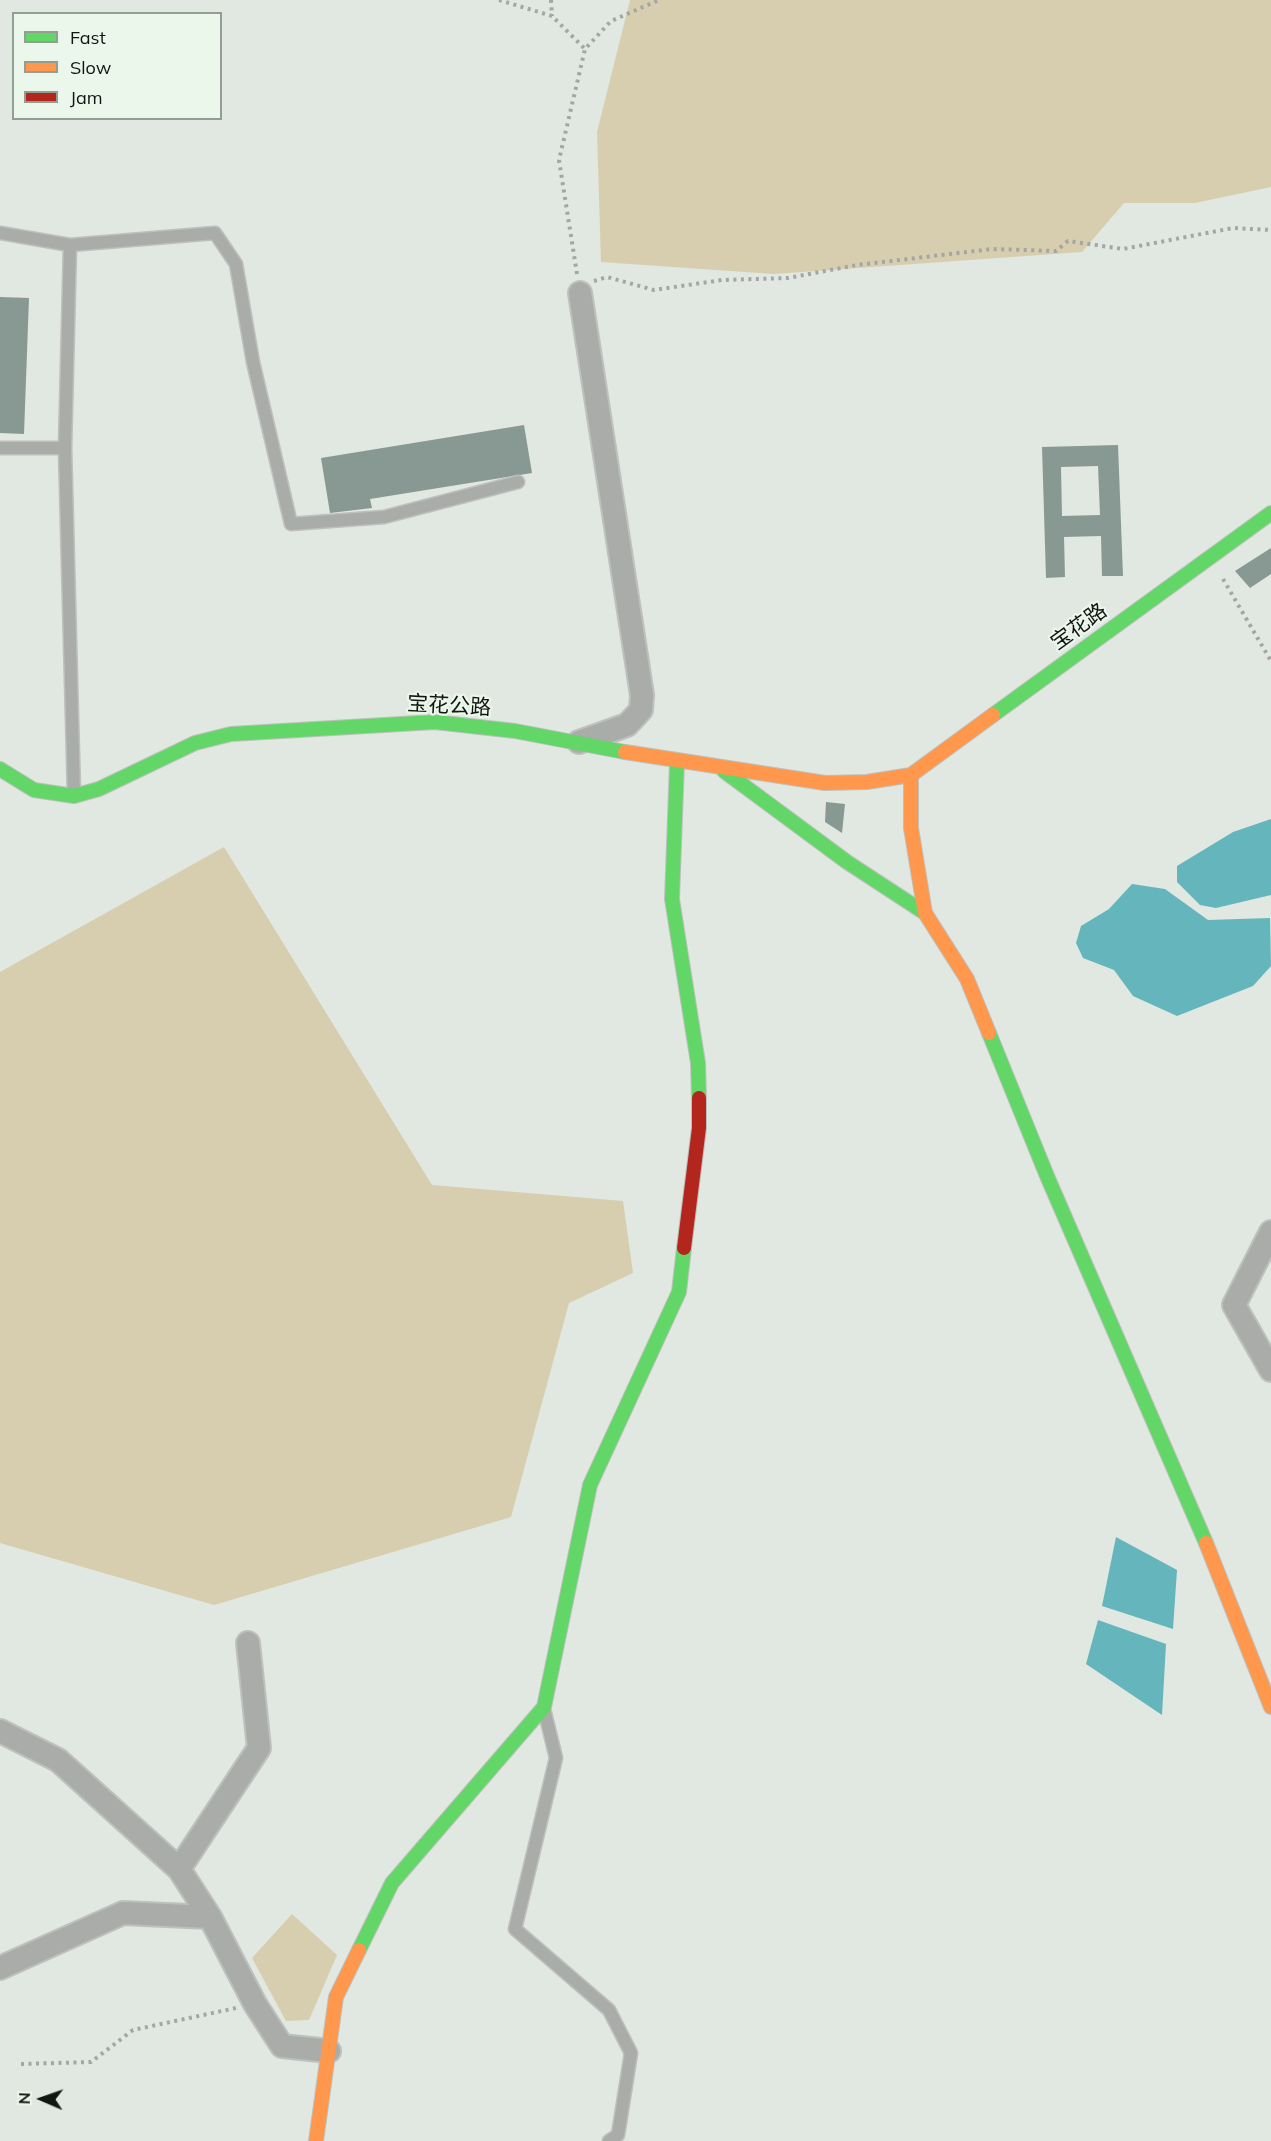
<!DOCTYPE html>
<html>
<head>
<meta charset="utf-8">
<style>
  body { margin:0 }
  #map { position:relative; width:1271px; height:2141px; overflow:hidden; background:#e1e7e1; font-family:Mulish,sans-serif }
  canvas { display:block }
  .legend { position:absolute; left:12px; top:12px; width:210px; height:108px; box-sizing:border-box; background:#ebf7eb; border:2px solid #949d94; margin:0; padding:8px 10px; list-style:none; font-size:18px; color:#121612 }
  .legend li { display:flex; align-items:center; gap:12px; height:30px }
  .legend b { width:30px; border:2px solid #949d94 }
  .north { position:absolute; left:12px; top:2069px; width:60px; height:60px; -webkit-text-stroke:4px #ebf7eb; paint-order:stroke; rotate:272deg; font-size:16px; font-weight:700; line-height:24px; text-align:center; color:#121612 }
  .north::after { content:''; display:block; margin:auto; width:21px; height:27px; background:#121612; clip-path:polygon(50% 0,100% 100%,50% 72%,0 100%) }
</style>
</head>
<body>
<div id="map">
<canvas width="1271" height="2141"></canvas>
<ul class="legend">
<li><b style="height:8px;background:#63d668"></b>Fast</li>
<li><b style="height:8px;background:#ff974d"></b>Slow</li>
<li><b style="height:8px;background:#b3261e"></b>Jam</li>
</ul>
<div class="north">N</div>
</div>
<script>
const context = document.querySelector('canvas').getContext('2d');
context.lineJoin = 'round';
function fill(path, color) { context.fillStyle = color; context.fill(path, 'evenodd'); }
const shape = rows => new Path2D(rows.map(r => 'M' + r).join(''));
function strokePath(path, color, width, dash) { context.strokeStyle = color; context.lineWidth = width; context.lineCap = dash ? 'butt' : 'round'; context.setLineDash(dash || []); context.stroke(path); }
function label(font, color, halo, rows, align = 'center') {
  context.font = font + ' Mulish,"Noto Sans SC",sans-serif'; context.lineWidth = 4.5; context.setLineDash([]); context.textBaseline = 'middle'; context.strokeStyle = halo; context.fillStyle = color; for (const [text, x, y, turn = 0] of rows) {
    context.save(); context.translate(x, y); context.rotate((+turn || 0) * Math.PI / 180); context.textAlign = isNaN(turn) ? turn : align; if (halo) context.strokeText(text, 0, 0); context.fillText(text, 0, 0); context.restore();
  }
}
fill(shape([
  [630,0,1271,0,1271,187,1195,203,1124,203,1082,252,774,274,601,262,597,132],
  [224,847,432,1185,623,1201,633,1273,569,1303,511,1517,214,1605,0,1543,0,972],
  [292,1914,337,1955,309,2020,286,2021,252,1958]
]), '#d6ceae');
fill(shape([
  [1271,819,1271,895,1216,908,1200,905,1177,882,1177,866,1233,832],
  [1132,884,1165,889,1208,920,1270,918,1271,966,1253,986,1177,1016,1133,996,1114,970,1083,958,1076,943,1081,926,1109,909],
  [1116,1537,1177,1570,1173,1629,1102,1606],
  [1098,1620,1166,1644,1162,1715,1086,1664]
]), '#64b6bc');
fill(shape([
  [0,297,29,298,24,434,0,433],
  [524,425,532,473,370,499,372,508,330,513,321,458],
  [1118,445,1123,576,1102,576,1101,536,1064,537,1065,577,1046,578,1042,447],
  [1098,466,1100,515,1062,516,1061,467],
  [1271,548,1271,574,1250,588,1235,571],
  [826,802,845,804,842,833,825,822]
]), '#889993');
const lane = shape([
  [0,233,70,245,215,233,236,264,253,362,291,524,384,517,518,482],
  [70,245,65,448,74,795],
  [0,448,65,448],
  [545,1713,556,1758,515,1929,609,2010,631,2053,618,2135,609,2141]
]);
const street = shape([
  [579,742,627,725,641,710,642,695,580,293],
  [1271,1232,1234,1305,1271,1370],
  [0,1731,58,1760,179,1869],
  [210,1917,179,1869,259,1748,248,1643],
  [0,1968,123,1913,210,1917,255,2004,282,2046,329,2051]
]);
const fast = shape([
  [993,715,1271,513],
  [677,762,672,899,698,1063,699,1098],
  [0,769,34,790,74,796,99,789,195,743,231,734,435,722,515,731,625,752],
  [724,771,847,862,925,913],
  [989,1033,1047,1176,1206,1543],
  [359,1950,392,1883,544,1707,590,1485,679,1292,684,1248]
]);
const slow = shape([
  [625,752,825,783,867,782,911,775,993,715],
  [911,775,911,828,925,913,967,979,989,1033],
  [1206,1543,1271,1707],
  [316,2141,336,1997,359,1950]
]);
const jam = shape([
  [684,1248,699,1128,699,1098]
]);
strokePath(lane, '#bdc1bd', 15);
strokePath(street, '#bdc1bd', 26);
strokePath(fast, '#bdc1bd', 16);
strokePath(slow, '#bdc1bd', 16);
strokePath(jam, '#bdc1bd', 16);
strokePath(shape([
  [499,0,552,16,585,49],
  [551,0,552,16],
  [577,274,559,160,585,49,611,21,659,0],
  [594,281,607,277,654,290,722,280,788,278,857,265,992,249,1056,251,1068,241,1123,249,1233,228,1271,230],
  [1223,579,1271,661],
  [21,2064,91,2062,133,2030,236,2008]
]), '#a5a6a4', 4, [3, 4.5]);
strokePath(lane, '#aaaca9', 12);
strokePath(street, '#aaaca9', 22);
strokePath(fast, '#63d668', 14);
strokePath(slow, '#ff974d', 14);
strokePath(jam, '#b3261e', 14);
label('21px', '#121612', '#ebf7eb', [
  ["宝花路",1079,627,-36],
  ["宝花公路",449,706,3]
]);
</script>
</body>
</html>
